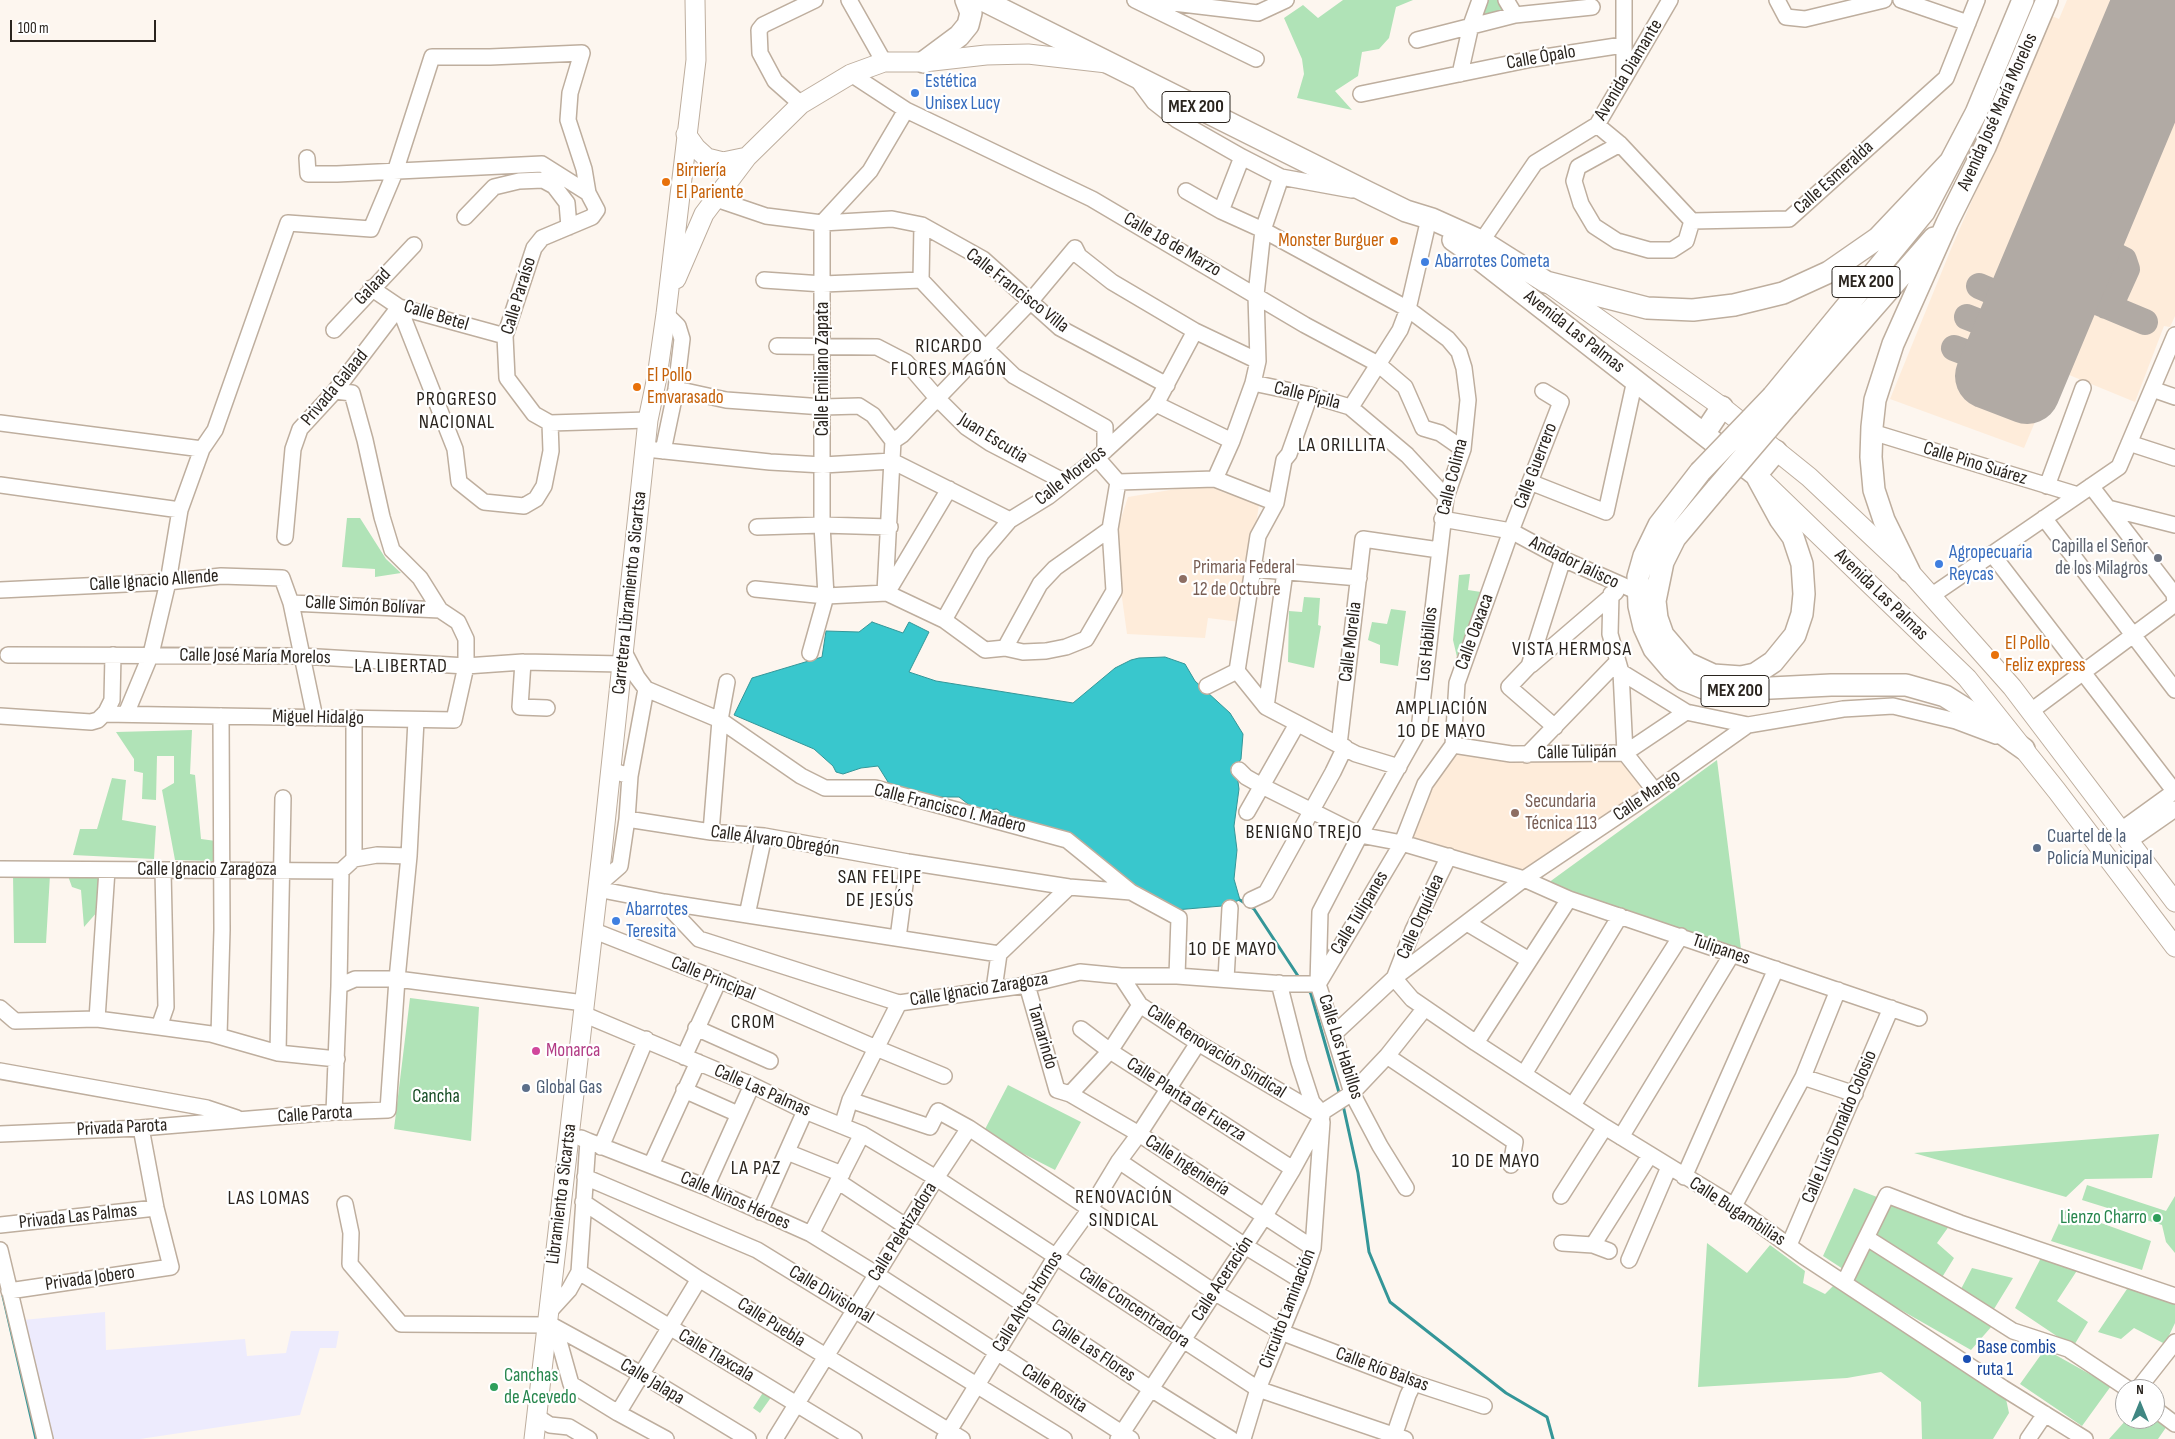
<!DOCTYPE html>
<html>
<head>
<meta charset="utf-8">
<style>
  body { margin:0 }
  #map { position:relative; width:2175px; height:1439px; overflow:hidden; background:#fdf6ef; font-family:"Sofia Sans Condensed",sans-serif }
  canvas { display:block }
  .north { position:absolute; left:2115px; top:1379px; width:50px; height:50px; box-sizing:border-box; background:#fff; border:1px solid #aaa7a5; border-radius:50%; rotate:0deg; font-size:14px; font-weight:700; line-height:20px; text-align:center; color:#2a241e }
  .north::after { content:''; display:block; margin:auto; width:18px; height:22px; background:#408783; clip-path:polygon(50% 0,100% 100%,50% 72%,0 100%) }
  .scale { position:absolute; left:10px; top:20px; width:146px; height:22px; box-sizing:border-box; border:2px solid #2a241e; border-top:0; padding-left:6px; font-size:15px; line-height:18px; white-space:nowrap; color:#2a241e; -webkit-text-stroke:4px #fff; paint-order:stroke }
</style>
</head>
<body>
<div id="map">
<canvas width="2175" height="1439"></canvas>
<div class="north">N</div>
<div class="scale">100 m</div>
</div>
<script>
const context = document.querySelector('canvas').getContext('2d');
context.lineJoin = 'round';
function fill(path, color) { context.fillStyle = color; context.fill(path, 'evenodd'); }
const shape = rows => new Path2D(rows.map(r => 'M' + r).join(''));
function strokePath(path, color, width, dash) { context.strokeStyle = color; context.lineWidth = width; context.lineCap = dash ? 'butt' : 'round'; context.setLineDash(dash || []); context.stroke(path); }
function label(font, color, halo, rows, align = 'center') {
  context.font = font + ' "Sofia Sans Condensed",sans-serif'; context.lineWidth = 4.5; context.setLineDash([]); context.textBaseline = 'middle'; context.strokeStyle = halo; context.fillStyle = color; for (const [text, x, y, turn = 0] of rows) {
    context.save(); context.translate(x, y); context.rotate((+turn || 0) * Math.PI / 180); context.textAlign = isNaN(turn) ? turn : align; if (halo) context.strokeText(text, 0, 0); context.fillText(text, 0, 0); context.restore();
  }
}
fill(shape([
  [105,1312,106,1350,245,1339,247,1356,286,1353,291,1331,339,1331,336,1348,320,1348,300,1415,140,1439,54,1439,23,1320]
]), '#edebfd');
fill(shape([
  [2067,0,2175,0,2175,316,2170,327,2164,326,2135,402,2057,370,2024,448,1890,399,1951,249,2052,16,2059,19],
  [1194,486,1213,487,1225,493,1260,499,1240,622,1208,618,1205,638,1127,634,1114,540,1128,497],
  [1453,754,1554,756,1621,755,1647,786,1524,875,1412,840,1430,787]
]), '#feecda');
fill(shape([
  [1343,0,1413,0,1396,7,1389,38,1379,49,1362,52,1358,76,1335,91,1352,110,1297,98,1304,74,1302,59,1284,18,1303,5,1318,18],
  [1483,0,1499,0,1506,11,1478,20],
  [347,518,360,518,386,559,401,573,375,577,375,569,342,567],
  [1470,574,1468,590,1481,592,1457,657,1453,640,1459,575],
  [1304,597,1320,598,1318,625,1321,626,1314,668,1288,662,1289,611,1302,612],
  [1391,609,1406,611,1398,666,1380,663,1380,645,1368,640,1372,622,1387,624],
  [192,730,190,774,195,775,201,839,216,841,215,861,175,860,162,790,174,783,174,756,157,756,156,800,142,799,143,773,134,771,134,759,116,732],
  [1717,760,1741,949,1548,883],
  [112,778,126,780,122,820,156,826,154,859,73,855,80,829,97,829],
  [13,874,50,875,46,943,14,943],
  [68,876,101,876,98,911,84,927,81,890,72,887],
  [410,998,479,1007,471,1141,394,1129],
  [1008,1085,1081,1122,1055,1170,983,1133],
  [2159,1134,2152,1178,2085,1179,2066,1197,1914,1153],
  [2087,1185,2166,1211,2175,1196,2175,1253,2166,1242,2162,1225,2082,1200],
  [1854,1188,1877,1197,1843,1269,1823,1256],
  [1891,1203,1952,1222,1937,1243,1954,1258,1941,1279,1875,1235],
  [2065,1210,2151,1241,2142,1270,2051,1241],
  [1707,1243,1747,1273,1770,1245,1805,1271,1803,1283,1825,1294,1835,1284,2009,1396,2006,1399,2009,1413,1993,1439,1922,1439,1921,1402,1881,1372,1847,1378,1698,1387],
  [1870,1245,1992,1326,1971,1350,1850,1281],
  [2043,1254,2080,1266,2057,1301,2088,1322,2073,1347,2015,1308],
  [1972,1268,2013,1278,1994,1309,1961,1289],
  [2129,1286,2175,1301,2175,1323,2165,1344,2134,1328,2121,1339,2098,1332],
  [2045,1349,2111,1386,2082,1426,2020,1384],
  [764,1391,772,1396,760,1413,753,1408],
  [2155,1418,2167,1426,2158,1439,2109,1439,2127,1419]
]), '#b0e3b7');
const water = shape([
  [872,622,903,633,909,622,929,632,909,672,936,681,1073,703,1115,668,1131,660,1139,658,1165,657,1185,664,1195,681,1230,713,1243,734,1241,759,1236,767,1239,789,1234,826,1237,850,1234,879,1240,900,1222,906,1175,910,1164,901,1154,901,1079,841,1043,826,1012,820,997,809,977,811,959,797,927,797,903,793,888,782,878,766,861,768,843,774,836,772,833,766,814,749,734,715,752,678,822,657,826,631,859,632,872,622]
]);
fill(water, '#39c7cd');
strokePath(water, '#349698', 1);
strokePath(shape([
  [1240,900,1254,909,1300,979],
  [1309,990,1311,994,1340,1096],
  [1343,1105,1358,1173,1369,1252,1390,1302,1506,1393,1547,1417,1553,1439],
  [3,1296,36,1439]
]), '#349698', 3);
strokePath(shape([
  [2055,269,2057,279,2066,289,2145,322],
  [1979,286,2019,303,2029,305,2040,299,2048,289],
  [2106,306,2113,300,2127,269,2124,260,2112,254],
  [1967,317,2013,335,2026,333,2034,323],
  [1954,348,1999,365,2008,365,2022,354]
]), '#b1aaa4', 26);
strokePath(shape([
  [2146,0,1988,376,2027,391,2175,37]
]), '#b1aaa4', 66);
const minor = shape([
  [849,0,884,62],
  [1135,0,1256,59],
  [1148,0,1258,13,1286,0],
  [1506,0,1515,15],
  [1624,0,1624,77],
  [1777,0,1786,17,1805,19,1884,0],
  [1901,0,1968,23],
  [1417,40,1515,15,1592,7],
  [851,74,906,110,1092,199,1305,325,1378,364,1405,387,1423,428,1440,433,1463,449],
  [1460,74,1471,25,1480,0],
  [1137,79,1154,102,1177,120,1242,157,1281,177,1352,190],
  [1361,94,1532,59,1623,45],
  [801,104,775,81,760,53,759,30,763,25,815,0],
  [1597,125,1620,144,1692,221,1789,219,1946,78,1977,0],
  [1620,144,1578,167,1574,181,1581,204,1594,226,1617,241,1649,250,1672,250,1686,241,1692,221],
  [307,158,308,174,337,174,542,164,588,193,597,210,592,217,542,238,534,248,505,336,507,378,534,414,550,423,648,420],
  [1186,191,1221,211,1263,230,1408,309,1448,339,1459,352,1464,368,1468,400,1463,449,1446,497,1419,730,1360,835,1320,912,1318,984,1334,1034,1352,1093,1380,1146,1406,1188],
  [716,199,766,216,822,223,892,219,922,225,983,259,1060,328,1167,385],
  [1221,211,1242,157],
  [465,217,494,187,519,181,543,180,554,186,567,203,569,227],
  [1477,248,1535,163,1597,125,1670,0],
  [764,280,823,284,921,280,986,349,1014,376,1105,427,1105,451],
  [921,280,922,225],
  [371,288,399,307,505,336],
  [399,307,455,449,459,482,484,502,524,506,536,499,544,486,551,451,550,423],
  [334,330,414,245],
  [777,346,877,347,906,362,937,398,966,427,990,443,1065,482],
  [1253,383,1310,395,1350,407,1407,455,1446,497],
  [676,389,726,400,823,407,859,406,873,415,893,441,885,592],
  [2152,389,2175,397],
  [1310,395,1289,454,1284,460,1276,503,1258,536,1237,671,1266,707,1356,754,1399,767],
  [1156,404,1232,441],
  [1351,407,1400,330,1408,309,1427,227,1432,219],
  [0,423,202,449],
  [1872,432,2078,495],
  [893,441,902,435,1029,303,1075,248,1079,256,1112,282,1195,331,1258,361],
  [2129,443,2175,458],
  [646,449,770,462,823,465,892,461,1010,520],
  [663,451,676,389,682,339,678,326,666,314],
  [1097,458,1118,482],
  [1215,479,1276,503],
  [1118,482,1215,479,1232,441,1253,383,1258,361,1256,295,1263,230,1281,177],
  [1530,482,1606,512,1635,380],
  [0,485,180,510],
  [2047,486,2083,388],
  [2091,486,2174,594,2175,603],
  [2108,508,2175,525],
  [2044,518,2175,690],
  [1442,519,1511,531,1563,559,1638,592],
  [757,527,822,525,890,527],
  [285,537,293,449,300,429,335,391,399,307],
  [1992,554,2175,792],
  [1253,569,1359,578],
  [755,589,826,596,887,593,944,620,985,650,1005,648,1023,652,1046,651,1066,647,1086,639,1114,591,1110,529,1118,482],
  [0,590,168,582,221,576,282,578,291,603,315,718],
  [887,593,949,489],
  [1611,594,1610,634,1621,672,1686,712],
  [1931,596,2119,467,2175,335],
  [291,603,440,610],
  [944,620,981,554,1010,520,1049,496,1097,458,1156,404,1195,331],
  [1005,648,1040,584,1055,568,1110,529],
  [623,650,637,677,646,689,720,720,801,776,825,788,875,788,1067,840,1131,892,1179,918,1177,976],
  [810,653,826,596,822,525,822,223,870,171,906,110],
  [8,655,301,656,466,666,523,662,622,664],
  [523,662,520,707,547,708],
  [1531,665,1616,592],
  [1621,672,1625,753,1655,791],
  [1207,686,1237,671],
  [1266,707,1285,572],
  [2031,711,2175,604],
  [104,714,454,720,466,666,466,639,458,622,440,610,420,578,392,550,382,517,365,440,352,393,335,391],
  [126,714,151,654,168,582,180,510,202,449,215,430,288,223,371,229,395,172,432,57,490,57,582,53,570,93,568,120,584,169,588,193],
  [0,716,91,722,98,720,106,712,112,700,113,655],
  [354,718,354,859],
  [1555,727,1509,687,1529,666,1563,559],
  [1339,745,1363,539,1439,550],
  [1453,745,1511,754,1625,753,1686,712,1748,725],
  [1527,755,1617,662],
  [1239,770,1246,777,1262,786,1360,835,1402,843,1524,879,1569,899,1919,1018],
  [630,776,646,689],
  [1247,812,1297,724],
  [627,819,711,832,764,836,908,862,1069,887,1131,892],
  [2121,830,2175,791],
  [711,832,720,720,727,682],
  [2129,841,2175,809],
  [0,869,341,871,354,859,377,855,409,856],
  [597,886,620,866,627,819,630,776,610,770],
  [597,889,664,902,999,954,1069,887],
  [1251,900,1266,893,1333,772,1345,747],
  [664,902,699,939,899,1003,1027,985,1080,972,1121,976,1177,976,1285,984,1318,984],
  [747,915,764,836],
  [1467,923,1529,960],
  [592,930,719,980,876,1048,944,1076],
  [898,938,908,862],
  [1121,976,1140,1005,1198,1043,1322,1116],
  [1395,976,1413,930,1449,856],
  [1394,978,1412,999,1476,1043,1605,1127,1734,1206,1803,1256,2003,1388,2085,1439],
  [1226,979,1230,908],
  [1320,981,1402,843,1425,784,1453,745,1457,683,1511,531,1561,402,1543,391],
  [1279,983,1299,1062,1312,1102,1321,1112],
  [1027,985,1057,1090,1070,1094,1139,1134,1313,1248],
  [339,986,355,979,397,979,584,1003],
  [994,989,999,954],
  [0,1008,15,1021,97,1019,159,1027,211,1034,278,1053,337,1059],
  [583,1014,752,1085,805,1111,862,1134,936,1178,1258,1389,1405,1439],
  [97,1019,107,870],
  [159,1027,166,1007,163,870],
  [696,1028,770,1061],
  [1081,1029,1110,1051,1293,1169],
  [1334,1034,1394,978,1524,879,1655,791,1748,725,1843,709,1893,706,1956,721,1996,736],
  [219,1036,222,930,221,716],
  [1476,1043,1569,899],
  [278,1053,283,798],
  [1387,1056,1515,1142,1511,1165],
  [684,1057,719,980],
  [0,1071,207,1108,237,1118],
  [1524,1074,1620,916],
  [1803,1077,1855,1094],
  [684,1090,738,1114],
  [1070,1094,1110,1051,1140,1005],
  [850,1100,930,1127,938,1111,969,1128,1214,1292,1281,1332,1414,1383,1484,1406],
  [1573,1105,1681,936],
  [334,1112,339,986,341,871],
  [1321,1113,1352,1093,1387,1056,1425,1008],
  [842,1126,850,1100,899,1003],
  [0,1134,141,1128,334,1112,388,1110,397,979,409,856,416,720],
  [1621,1137,1732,954],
  [588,1141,706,1187,811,1234,876,1274,1131,1439],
  [601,1147,646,1039],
  [787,1152,842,1174],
  [1119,1161,1245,1246,1302,1281],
  [651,1165,698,1062],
  [585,1177,757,1250,1064,1439],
  [1684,1177,1776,969],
  [839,1182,1151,1389,1231,1439],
  [706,1187,752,1085],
  [1561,1196,1605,1127],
  [583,1202,699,1279,962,1439],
  [345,1204,351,1233,350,1264,401,1324,547,1325,555,1327,641,1374,748,1439],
  [1734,1206,1803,1077,1838,990],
  [760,1212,805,1111],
  [0,1225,156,1208],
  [811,1234,862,1134],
  [1867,1238,2013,1331,2068,1349,2128,1389],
  [1562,1243,1593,1245,1609,1251],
  [1593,1245,1650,1155],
  [1789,1245,1891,1008],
  [0,1250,45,1439],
  [1629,1260,1669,1167],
  [579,1272,854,1439],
  [1844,1283,1887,1195,1960,1223,2175,1296],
  [9,1291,171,1267,156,1208,141,1128],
  [548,1313,569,1290,579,1272,588,1141,581,1138],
  [555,1327,571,1384,618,1413,666,1439],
  [2138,1389,2175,1342],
  [2155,1409,2175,1424],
  [618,1413,699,1279],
  [536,1416,550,1425,569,1427,589,1439],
  [775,1439,936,1178,969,1128],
  [944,1439,1056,1256,1090,1209,1119,1161,1139,1134,1198,1043],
  [1118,1439,1264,1217,1293,1169,1322,1116],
  [1243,1439,1258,1389,1302,1281,1313,1248,1322,1122],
  [1393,1439,1408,1395,1414,1383],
  [2028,1439,2045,1414]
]);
const major = shape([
  [686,134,696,148,707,158,723,162,747,157],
  [676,279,704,214,747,157,801,104,851,74,884,62,924,62,986,55,1028,54,1107,63],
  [1551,285,1722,407,1809,477,1909,571,2012,687,2175,902],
  [1764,482,1967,678,2057,791,2175,947],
  [534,1439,602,852,648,420,657,377,666,314,696,60,695,0]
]);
const highway = shape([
  [983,0,1367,192,1406,211,1432,219,1481,241,1546,282,1647,308,1693,310,1734,305,1783,293,1829,272,1878,238,1950,162],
  [924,62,959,36,968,25,971,13,966,0],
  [1453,240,1473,254,1756,475,1780,519,1793,537,1802,564,1804,594,1802,614,1795,635,1773,662,1755,674,1741,677,1713,675,1687,663,1663,635,1657,618,1655,601,1663,562,1675,538,1717,488],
  [1773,396,1924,212,1976,113,2023,0],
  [1788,405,1934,238],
  [1704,434,1722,407],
  [1700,472,1659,525,1644,556,1638,577,1639,606,1644,627,1654,649,1672,670,1684,680,1711,691,1831,685,1906,685,1945,696,1983,720,2024,749],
  [1756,475,1776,451],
  [1909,571,1884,520,1874,490,1871,457,1872,427,1875,400,1893,344,1947,223,1985,147,2047,0]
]);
strokePath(minor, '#beae9e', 18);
strokePath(major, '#beae9e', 21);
strokePath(highway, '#beae9e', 24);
strokePath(minor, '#fff', 15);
strokePath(major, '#fff', 19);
strokePath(highway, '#fff', 21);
const highwayBridge = shape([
  [1700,472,1773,396],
  [1717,488,1788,405]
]);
strokePath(highwayBridge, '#beae9e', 24, []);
strokePath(highwayBridge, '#fff', 21);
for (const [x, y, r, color] of [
  [915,93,5,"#3f7fe0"],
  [666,182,5,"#e8710a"],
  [1394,241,5,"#e8710a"],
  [1425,262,5,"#3f7fe0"],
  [637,387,5,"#e8710a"],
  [2158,558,5,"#6b7280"],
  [1939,564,5,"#3f7fe0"],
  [1183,579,5,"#8d6e63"],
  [1995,655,5,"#e8710a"],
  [1515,813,5,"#8d6e63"],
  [2037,848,5,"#5c6f8a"],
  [616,921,5,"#3f7fe0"],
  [536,1051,5,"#d1479c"],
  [526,1088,5,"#5c6f8a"],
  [2157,1218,5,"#2e9e5b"],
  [1967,1359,5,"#1a4fb4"],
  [494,1387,5,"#2e9e5b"]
]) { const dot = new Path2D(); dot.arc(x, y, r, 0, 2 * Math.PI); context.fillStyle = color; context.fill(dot); strokePath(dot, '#fff', 2); }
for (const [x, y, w] of [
  [1196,107,68],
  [1866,282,68],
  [1735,691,68]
]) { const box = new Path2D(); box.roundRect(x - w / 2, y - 15.5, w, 31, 4); context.fillStyle = '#fff'; context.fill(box); strokePath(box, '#2a241e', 1); }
label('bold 18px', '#2a241e', null, [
  ["MEX 200",1196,107],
  ["MEX 200",1866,282],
  ["MEX 200",1735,691]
]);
label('19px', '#2a241e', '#fff', [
  ["Calle Ópalo",1541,58,-10],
  ["Avenida Diamante",1629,70,-59],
  ["Avenida José María Morelos",1998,112,-66],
  ["Calle Esmeralda",1834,178,-42],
  ["Calle 18 de Marzo",1172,245,30],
  ["Galaad",373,287,-46],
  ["Calle Francisco Villa",1017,291,38],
  ["Calle Paraíso",519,296,-73],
  ["Calle Betel",436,316,17],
  ["Avenida Las Palmas",1574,332,38],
  ["Calle Emiliano Zapata",823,369,-90],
  ["Privada Galaad",335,388,-50],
  ["Calle Pípila",1307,396,14],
  ["Juan Escutia",993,439,32],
  ["Calle Pino Suárez",1975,464,17],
  ["Calle Guerrero",1536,466,-69],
  ["Calle Morelos",1071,476,-38],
  ["Calle Colima",1453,477,-76],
  ["Andador Jalisco",1574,563,26],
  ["Calle Ignacio Allende",154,581,-4],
  ["Carretera Libramiento a Sicartsa",630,593,-84],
  ["Avenida Las Palmas",1881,595,44],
  ["Calle Simón Bolívar",365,606,3],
  ["Calle Oaxaca",1475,632,-70],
  ["Calle Morelia",1351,642,-83],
  ["Los Habillos",1428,644,-84],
  ["Calle José María Morelos",255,657,1],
  ["Miguel Hidalgo",318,718,1],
  ["Calle Tulipán",1577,753,-1],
  ["Calle Mango",1647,796,-34],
  ["Calle Francisco I. Madero",950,809,14],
  ["Calle Álvaro Obregón",775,841,8],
  ["Calle Ignacio Zaragoza",207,870],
  ["Calle Tulipanes",1360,913,-59],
  ["Calle Orquídea",1421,917,-66],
  ["Tulipanes",1721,950,19],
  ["Calle Principal",713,979,22],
  ["Calle Ignacio Zaragoza",979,990,-9],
  ["Tamarindo",1042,1037,74],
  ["Calle Los Habillos",1340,1047,72],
  ["Calle Renovación Sindical",1216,1052,32],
  ["Calle Las Palmas",762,1091,24],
  ["Calle Planta de Fuerza",1186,1100,33],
  ["Calle Parota",315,1115,-4],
  ["Calle Luis Donaldo Colosio",1840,1127,-67],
  ["Privada Parota",122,1128,-3],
  ["Calle Ingeniería",1187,1166,33],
  ["Libramiento a Sicartsa",562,1194,-83],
  ["Calle Niños Héroes",735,1201,24],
  ["Calle Bugambilias",1737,1212,33],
  ["Privada Las Palmas",78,1217,-6],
  ["Calle Peletizadora",903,1232,-58],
  ["Privada Jobero",90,1279,-8],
  ["Calle Aceración",1223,1279,-57],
  ["Calle Divisional",831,1295,31],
  ["Calle Altos Hornos",1028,1302,-58],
  ["Calle Concentradora",1134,1308,34],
  ["Circuito Laminación",1288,1309,-69],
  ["Calle Puebla",771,1323,32],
  ["Calle Las Flores",1093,1351,34],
  ["Calle Tlaxcala",716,1356,31],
  ["Calle Río Balsas",1382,1370,20],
  ["Calle Jalapa",652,1382,31],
  ["Calle Rosita",1054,1389,33]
]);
label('19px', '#366cbe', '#fff', [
  ["Estética",925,82],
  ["Unisex Lucy",925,104],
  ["Abarrotes Cometa",1435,262],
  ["Agropecuaria",1949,553],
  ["Reycas",1949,575],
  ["Abarrotes",626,910],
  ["Teresita",626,932]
], 'left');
label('19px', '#c56008', '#fff', [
  ["Birriería",676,171],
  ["El Pariente",676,193],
  ["Monster Burguer",1384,241,"right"],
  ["El Pollo",647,376],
  ["Emvarasado",647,398],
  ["El Pollo",2005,644],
  ["Feliz express",2005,666]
], 'left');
label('19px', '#5b616d', '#fff', [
  ["Capilla el Señor",2148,547],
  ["de los Milagros",2148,569]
], 'right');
label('19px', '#785e54', '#fff', [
  ["Primaria Federal",1193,568],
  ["12 de Octubre",1193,590],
  ["Secundaria",1525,802],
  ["Técnica 113",1525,824]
], 'left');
label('19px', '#4e5e75', '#fff', [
  ["Cuartel de la",2047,837],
  ["Policía Municipal",2047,859],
  ["Global Gas",536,1088]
], 'left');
label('19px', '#b23c85', '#fff', [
  ["Monarca",546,1051]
], 'left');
label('19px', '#154b23', '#fff', [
  ["Cancha",436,1097]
]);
label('19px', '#27864d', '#fff', [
  ["Lienzo Charro",2147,1218],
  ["Canchas",504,1376,"left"],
  ["de Acevedo",504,1398,"left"]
], 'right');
label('19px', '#164399', '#fff', [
  ["Base combis",1977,1348],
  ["ruta 1",1977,1370]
], 'left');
context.letterSpacing = '1px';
label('20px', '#2a241e', '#fff', [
  ["RICARDO",949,347],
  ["FLORES MAGÓN",949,370],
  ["PROGRESO",457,400],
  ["NACIONAL",457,423],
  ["LA ORILLITA",1342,446],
  ["VISTA HERMOSA",1572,650],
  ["LA LIBERTAD",401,667],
  ["AMPLIACIÓN",1442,709],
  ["1O DE MAYO",1442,732],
  ["BENIGNO TREJO",1304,833],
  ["SAN FELIPE",880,878],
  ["DE JESÚS",880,901],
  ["1O DE MAYO",1233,950],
  ["CROM",753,1023],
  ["1O DE MAYO",1496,1162],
  ["LA PAZ",756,1169],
  ["RENOVACIÓN",1124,1198],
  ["SINDICAL",1124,1221],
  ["LAS LOMAS",269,1199]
]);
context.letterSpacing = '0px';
</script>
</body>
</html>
